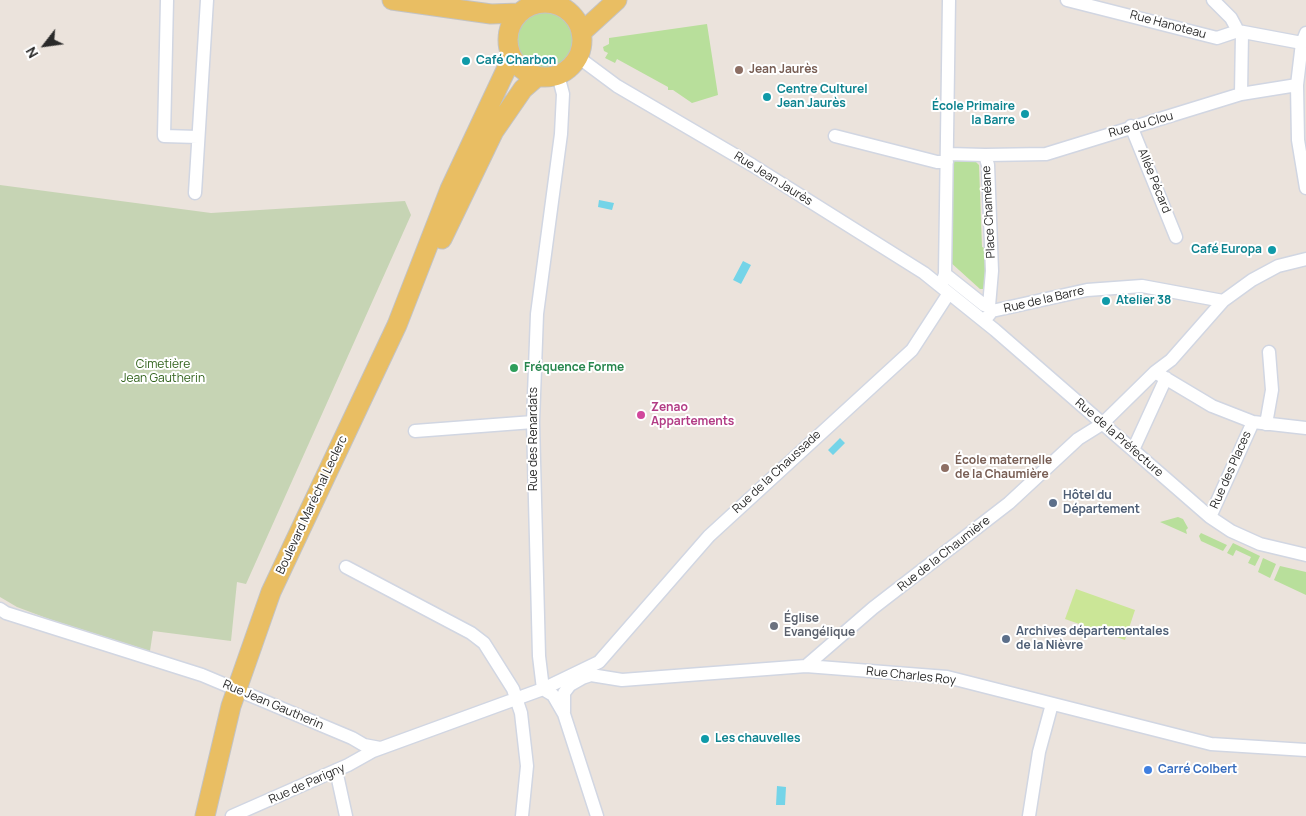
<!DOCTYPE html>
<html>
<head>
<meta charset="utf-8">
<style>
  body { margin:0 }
  #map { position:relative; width:1306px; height:816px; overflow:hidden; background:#ebe3dc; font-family:Manrope,sans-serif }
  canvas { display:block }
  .north { position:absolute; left:20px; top:20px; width:50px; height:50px; -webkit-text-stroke:4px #fff; paint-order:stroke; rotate:240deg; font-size:14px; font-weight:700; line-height:20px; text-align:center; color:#2a2a2a }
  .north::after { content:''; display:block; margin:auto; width:18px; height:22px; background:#2a2a2a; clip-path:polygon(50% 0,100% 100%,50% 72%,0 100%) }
</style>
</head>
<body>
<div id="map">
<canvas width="1306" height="816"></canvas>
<div class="north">N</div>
</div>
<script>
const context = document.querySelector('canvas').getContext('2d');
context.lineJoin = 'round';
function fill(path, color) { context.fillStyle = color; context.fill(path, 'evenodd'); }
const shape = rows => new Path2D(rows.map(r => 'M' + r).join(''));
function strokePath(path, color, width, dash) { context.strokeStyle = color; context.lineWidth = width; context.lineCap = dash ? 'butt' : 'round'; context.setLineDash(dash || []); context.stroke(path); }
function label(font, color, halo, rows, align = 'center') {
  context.font = font + ' Manrope,sans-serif'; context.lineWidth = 4; context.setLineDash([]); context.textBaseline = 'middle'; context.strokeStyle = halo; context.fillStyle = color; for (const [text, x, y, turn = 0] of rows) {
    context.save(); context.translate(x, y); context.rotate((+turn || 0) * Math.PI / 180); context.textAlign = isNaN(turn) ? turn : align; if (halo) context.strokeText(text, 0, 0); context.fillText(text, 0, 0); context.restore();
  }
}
fill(shape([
  '513 42a30 30 0 1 1 60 0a30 30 0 1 1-60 0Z',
  [707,24,718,95,692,103,673,90,668,90,668,87,617,59,615,63,605,58,608,53,604,51,603,47,609,44,609,38],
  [954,161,976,162,979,165,982,247,987,249,986,289,980,289,949,261,951,163],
  [1178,517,1183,519,1188,528,1186,530,1187,534,1160,522],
  [1201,533,1227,545,1223,551,1201,541,1199,536],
  [1233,543,1260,556,1255,566,1248,563,1251,557,1236,550,1233,556,1227,553],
  [1263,558,1276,564,1270,578,1258,572],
  [1280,566,1306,572,1306,595,1274,580]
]), '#b8df9b');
fill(shape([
  [0,185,211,213,405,201,411,215,246,584,237,582,231,641,153,631,150,651,49,619,17,607,0,597]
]), '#c6d4b4');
fill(shape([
  [1076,589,1135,610,1125,640,1065,619]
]), '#cbe697');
fill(shape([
  [599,200,614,203,612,210,598,207],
  [743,261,751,265,741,284,733,280],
  [840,438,845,443,833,455,828,450],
  [777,786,786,787,785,805,776,805]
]), '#74d4e8');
const street = shape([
  [167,0,164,136,198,137],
  [1067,0,1217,38,1238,31],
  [1213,0,1231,18,1238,31,1302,43],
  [1306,33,1302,43,1297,85,1298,140,1306,188],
  [578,57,617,86,752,165,924,273,995,330,1210,517,1231,531,1260,544,1306,555],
  [1241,94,1242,33],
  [1131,126,1176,237],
  [835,136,937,162,947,162],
  [948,154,985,155,988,165,992,271,989,306,992,311],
  [985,155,1046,154,1241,94,1297,85],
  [195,193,207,0],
  [945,274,984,305,989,306],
  [941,286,945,274,949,0],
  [984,321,992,311,1087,290,1142,286,1223,301],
  [1155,372,1212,406,1253,422,1306,428],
  [1266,424,1272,390,1269,352],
  [415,431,533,422],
  [1133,450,1166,378],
  [1210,517,1253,422],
  [346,567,471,633,484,643,513,689,521,713,527,766,522,816],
  [0,609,6,613,202,675,352,738,364,745,380,748],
  [806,666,873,608,1009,503,1078,439,1102,424,1155,372,1171,360,1223,301,1252,280,1278,266,1306,259],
  [579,679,591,675,622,680,806,666,947,677,1211,744,1306,750],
  [543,689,539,656,533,422,537,314,561,134,563,94,558,75],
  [543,689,553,695,564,714,597,816],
  [564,712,564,693,570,685,584,677],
  [336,770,346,816],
  [232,816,348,765,373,751,543,689,599,662,709,536,912,350,949,293],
  [1029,816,1039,752,1052,704]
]);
const primary = shape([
  [392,0,491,14,519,13],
  '508 40a37 37 0 1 1 74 0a37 37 0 1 1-74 0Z',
  [581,33,617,0],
  [442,239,494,131,523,89,538,76],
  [205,816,231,706,271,592,397,325,450,189,512,57]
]);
strokePath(street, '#d1d6e2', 15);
strokePath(primary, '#c3c3c3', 21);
strokePath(street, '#fff', 12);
strokePath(primary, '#e9be63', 19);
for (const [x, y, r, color] of [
  [466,61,5,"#0f9aa8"],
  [739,70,5,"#8d6e63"],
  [767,97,5,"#0f9aa8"],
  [1025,114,5,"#0f9aa8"],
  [1272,250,5,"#0f9aa8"],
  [1106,301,5,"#0f9aa8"],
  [514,368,5,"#2e9e5b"],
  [641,415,5,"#d1479c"],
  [945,468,5,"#8d6e63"],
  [1053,503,5,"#5c6f8a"],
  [774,626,5,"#6b7280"],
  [1006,639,5,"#5c6f8a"],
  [705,739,5,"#0f9aa8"],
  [1148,770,5,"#3f7fe0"]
]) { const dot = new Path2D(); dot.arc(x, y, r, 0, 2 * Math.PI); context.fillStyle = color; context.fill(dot); strokePath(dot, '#fff', 2); }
label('12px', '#2a2a2a', '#fff', [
  ["Rue Hanoteau",1168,25,15],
  ["Rue du Clou",1141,125,-16],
  ["Rue Jean Jaurès",773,179,32],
  ["Allée Pécard",1154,181,68],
  ["Place Chaméane",989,212,-93],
  ["Rue de la Barre",1044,300,-13],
  ["Rue de la Préfecture",1119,438,41],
  ["Rue des Renardats",534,439,-90],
  ["Rue des Places",1231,470,-66],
  ["Rue de la Chaussade",777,472,-43],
  ["Boulevard Maréchal Leclerc",312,505,-65],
  ["Rue de la Chaumière",944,554,-38],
  ["Rue Charles Roy",911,676,6],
  ["Rue Jean Gautherin",273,705,23],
  ["Rue de Parigny",307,784,-24]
]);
label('bold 12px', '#0d838f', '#fff', [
  ["Café Charbon",476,61],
  ["Centre Culturel",777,90],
  ["Jean Jaurès",777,104],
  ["École Primaire",1015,107,"right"],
  ["la Barre",1015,121,"right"],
  ["Café Europa",1262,250,"right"],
  ["Atelier 38",1116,301],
  ["Les chauvelles",715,739]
], 'left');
label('bold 12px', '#785e54', '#fff', [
  ["Jean Jaurès",749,70],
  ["École maternelle",955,461],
  ["de la Chaumière",955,475]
], 'left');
label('12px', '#32631d', '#fff', [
  ["Cimetière",163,365],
  ["Jean Gautherin",163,379]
]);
label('bold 12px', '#27864d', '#fff', [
  ["Fréquence Forme",524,368]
], 'left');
label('bold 12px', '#b23c85', '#fff', [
  ["Zenao",651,408],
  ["Appartements",651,422]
], 'left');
label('bold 12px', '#4e5e75', '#fff', [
  ["Hôtel du",1063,496],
  ["Département",1063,510],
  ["Archives départementales",1016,632],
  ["de la Nièvre",1016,646]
], 'left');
label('bold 12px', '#5b616d', '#fff', [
  ["Église",784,619],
  ["Evangélique",784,633]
], 'left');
label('bold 12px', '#366cbe', '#fff', [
  ["Carré Colbert",1158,770]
], 'left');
</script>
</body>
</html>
